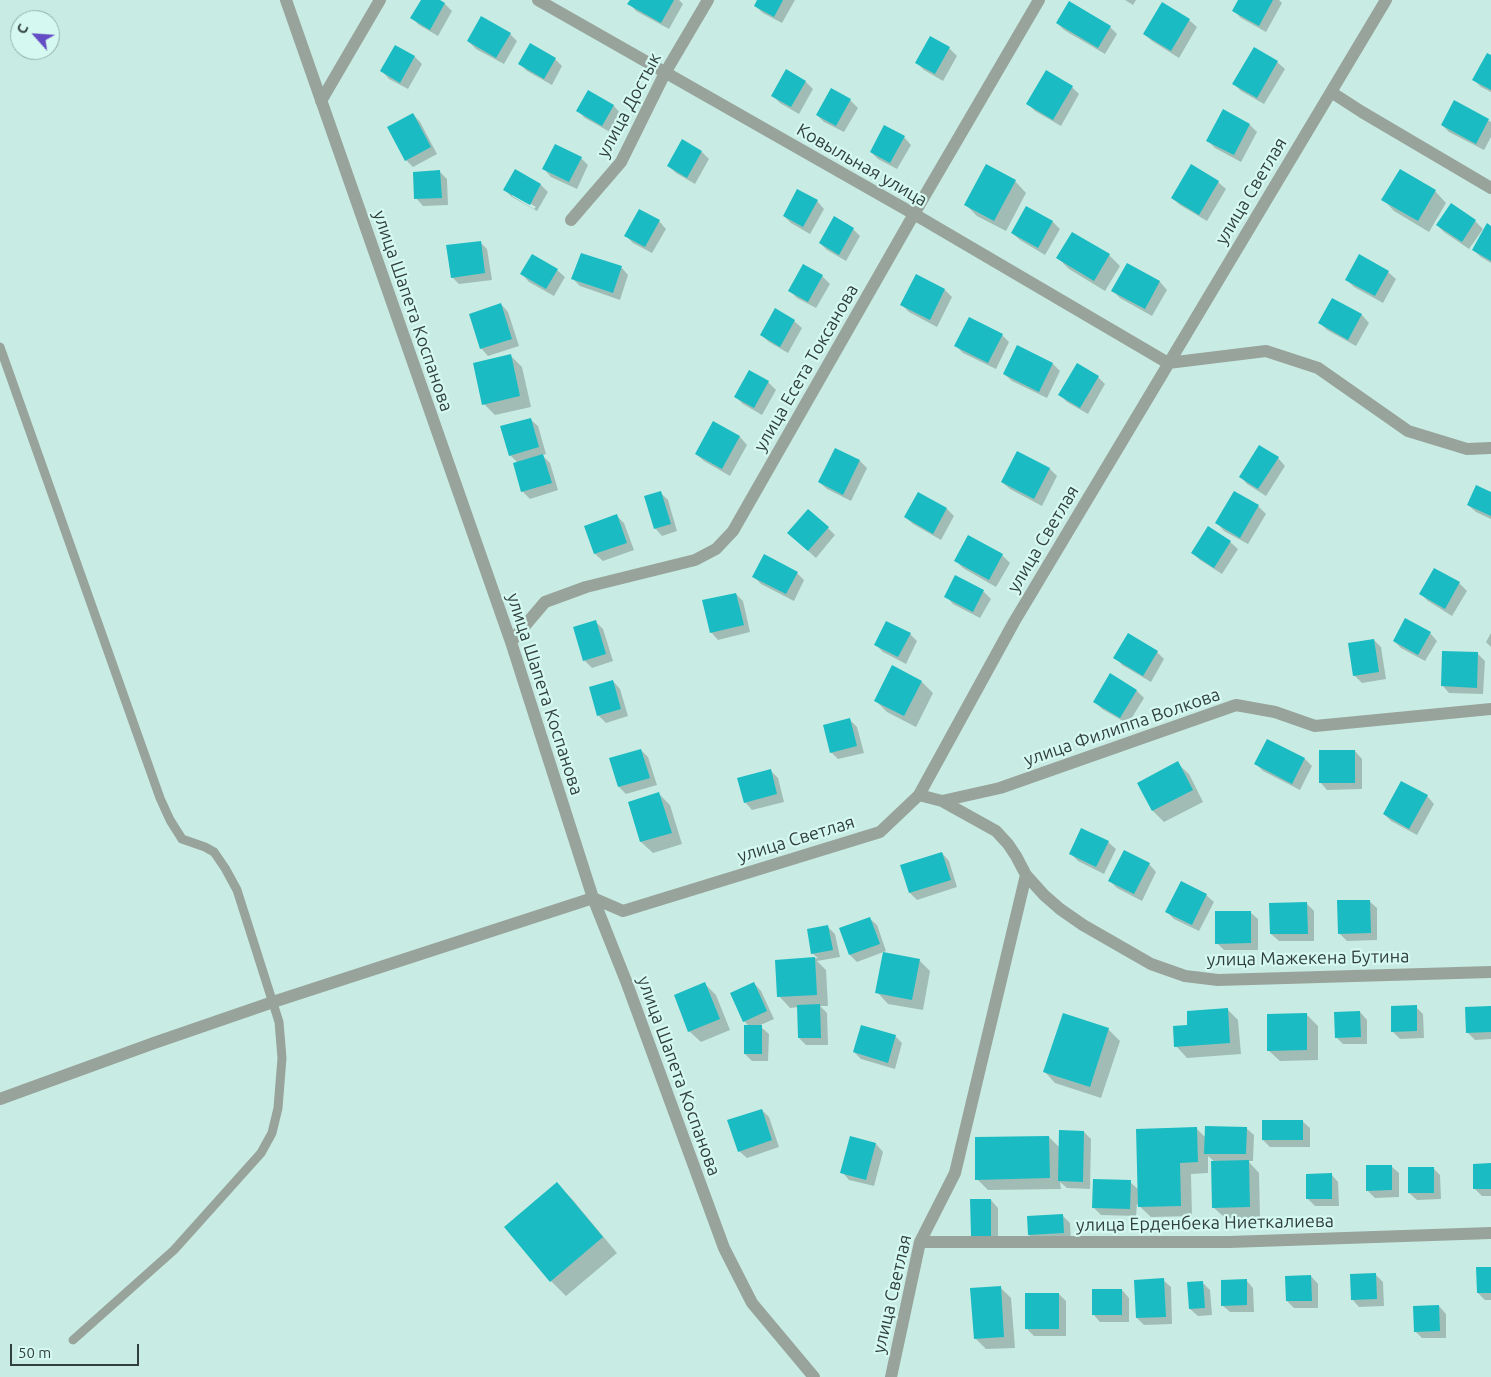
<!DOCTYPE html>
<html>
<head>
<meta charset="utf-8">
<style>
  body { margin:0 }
  #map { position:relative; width:1491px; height:1377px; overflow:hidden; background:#c8ece3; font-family:Ubuntu,sans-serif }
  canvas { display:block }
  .north { position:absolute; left:10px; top:10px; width:50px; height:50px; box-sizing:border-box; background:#d5f9f0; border:1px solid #94afa8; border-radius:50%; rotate:296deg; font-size:14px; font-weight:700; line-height:20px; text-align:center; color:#32403d }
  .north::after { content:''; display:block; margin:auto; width:18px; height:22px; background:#634cc4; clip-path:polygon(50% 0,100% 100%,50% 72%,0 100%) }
  .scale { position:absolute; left:10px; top:1344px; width:129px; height:22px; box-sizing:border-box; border:2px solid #32403d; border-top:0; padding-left:6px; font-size:15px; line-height:18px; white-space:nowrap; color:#32403d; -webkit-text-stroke:4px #d5f9f0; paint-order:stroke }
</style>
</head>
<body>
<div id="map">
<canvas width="1491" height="1377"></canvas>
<div class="north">С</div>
<div class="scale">50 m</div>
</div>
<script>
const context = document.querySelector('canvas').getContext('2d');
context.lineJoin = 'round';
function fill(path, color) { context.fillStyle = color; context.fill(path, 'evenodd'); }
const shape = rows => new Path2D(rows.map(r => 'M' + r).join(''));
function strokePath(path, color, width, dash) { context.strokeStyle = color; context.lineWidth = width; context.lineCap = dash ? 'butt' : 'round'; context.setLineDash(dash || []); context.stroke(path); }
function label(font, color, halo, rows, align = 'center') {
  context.font = font + ' Ubuntu,sans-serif'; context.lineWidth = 4.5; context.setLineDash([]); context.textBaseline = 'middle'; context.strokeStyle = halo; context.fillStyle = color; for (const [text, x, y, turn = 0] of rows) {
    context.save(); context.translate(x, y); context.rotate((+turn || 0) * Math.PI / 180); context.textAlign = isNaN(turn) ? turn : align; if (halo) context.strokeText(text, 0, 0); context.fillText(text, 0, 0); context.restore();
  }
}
fill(shape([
  [422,0,438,0,445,4,452,11,438,36,419,25,412,18],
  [631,0,679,0,683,4,669,29,636,11,629,3],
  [758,0,795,0,782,23,763,13,755,6],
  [1125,0,1136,0,1133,5],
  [1239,0,1279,0,1282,3,1266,32,1241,18,1234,11],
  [1189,20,1197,27,1179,58,1152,41,1144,34],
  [1057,23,1110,27,1117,34,1105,54,1064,30],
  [510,34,517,41,504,64,476,49,468,41],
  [931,38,949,48,957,56,943,81,924,70,917,63],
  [396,46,415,57,422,64,408,89,389,79,382,71],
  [1491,56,1491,92,1481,87,1474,80],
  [555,59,562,66,552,85,527,71,519,63],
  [1277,62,1285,69,1264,104,1241,91,1234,84],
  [806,82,813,89,799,114,780,103,773,96],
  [1072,87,1079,94,1061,126,1035,111,1028,104],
  [588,92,614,106,621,114,610,132,585,118,578,111],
  [850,100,858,108,844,132,824,122,817,115],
  [1454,102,1491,122,1491,137,1484,150,1449,132,1442,125],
  [413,114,420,122,437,154,413,167,406,160],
  [1250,125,1257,132,1241,162,1215,148,1208,141],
  [904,137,911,145,897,169,878,159,871,152],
  [702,152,709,159,695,184,676,173,669,166],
  [581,158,588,165,577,189,551,177,544,169],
  [1191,166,1218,182,1226,189,1207,221,1180,205,1172,198],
  [516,171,541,185,548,192,537,211,512,197,505,190],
  [512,193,536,207,534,209,512,196],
  [440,172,447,179,448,205,423,206,416,198],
  [1015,181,1026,193,1006,231,977,216,966,205],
  [1435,191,1446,203,1429,232,1394,211,1383,199],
  [817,201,824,209,810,234,791,223,784,216],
  [1451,205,1475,221,1483,229,1469,249,1444,232,1437,225],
  [659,221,666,229,652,253,633,243,626,236],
  [1053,222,1060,229,1045,255,1020,240,1012,233],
  [1491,227,1491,263,1481,257,1473,250],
  [853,229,860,236,846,261,827,250,820,243],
  [480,242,487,249,492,280,459,284,452,277],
  [1109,255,1120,266,1105,291,1069,269,1058,258],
  [1127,265,1160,282,1167,290,1152,316,1120,298,1113,291],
  [803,266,822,276,830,284,816,308,797,298,790,291],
  [621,267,628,275,620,300,580,286,573,279],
  [557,270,565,277,554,296,529,282,522,274],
  [1388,272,1396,279,1383,303,1354,287,1347,280],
  [916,276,945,290,952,297,937,327,909,312,902,305],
  [1333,300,1362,315,1369,323,1356,346,1327,330,1320,323],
  [501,304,508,312,519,346,488,356,481,348],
  [794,321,802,328,788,353,769,342,761,335],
  [1002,335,1009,342,996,369,963,353,956,346],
  [1018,347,1053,364,1060,371,1047,398,1012,381,1004,374],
  [510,355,522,367,531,407,495,415,484,404],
  [749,372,768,382,776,390,762,415,743,404,736,397],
  [1098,377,1105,384,1088,414,1067,402,1060,395],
  [530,419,538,426,546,454,542,455,550,463,558,490,530,499,522,491,518,463,510,455],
  [714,423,740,437,747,445,730,476,704,461,696,454],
  [835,449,860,461,867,468,851,501,827,489,819,482],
  [1017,452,1050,469,1057,476,1042,506,1010,489,1002,482],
  [1278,458,1285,466,1266,496,1247,484,1240,476],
  [661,493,668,500,677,531,662,536,655,528],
  [918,493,947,509,954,516,941,540,913,524,905,517],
  [1235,493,1258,506,1266,514,1248,544,1224,531,1217,523],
  [1491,493,1491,519,1476,512,1468,505],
  [617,516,624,523,634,550,603,561,595,554],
  [828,528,835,535,816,558,796,540],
  [969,537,1002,555,1010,563,996,587,963,568,956,561],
  [1230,542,1238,549,1222,574,1200,560,1193,553],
  [1435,569,1459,583,1467,591,1452,616,1428,601,1421,594],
  [797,573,804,580,794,601,761,584,753,576],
  [983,591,991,599,980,618,953,604,946,596],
  [736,594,743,601,750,632,718,640,711,632],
  [596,622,603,629,613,661,592,668,584,660],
  [1430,633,1437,641,1425,661,1401,648,1394,641],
  [1491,633,1491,647,1486,642],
  [910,634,917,641,906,664,883,652,876,645],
  [1374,640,1381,647,1386,679,1362,683,1354,675],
  [1157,652,1164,659,1151,682,1122,665,1115,657],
  [1478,654,1485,661,1483,694,1449,693,1442,685],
  [1110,675,1137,691,1144,698,1128,724,1102,709,1094,701],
  [613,681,620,689,628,716,606,723,598,715],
  [922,682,933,693,916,727,887,712,876,701],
  [850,720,857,727,864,753,838,759,831,752],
  [1268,740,1305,759,1312,766,1300,790,1263,771,1256,764],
  [641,750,648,757,657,785,626,794,619,787],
  [1355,751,1362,759,1362,789,1327,790,1320,782],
  [1177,763,1189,774,1203,802,1164,822,1153,811,1139,783],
  [770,770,778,778,784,802,752,810,745,802],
  [659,794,670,805,682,844,653,853,641,842,630,803],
  [1427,796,1434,804,1417,835,1391,821,1384,814],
  [1108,842,1116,849,1104,874,1078,861,1070,853],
  [942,853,949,861,957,887,917,900,910,893,902,866],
  [1149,864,1156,872,1142,901,1117,888,1110,881],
  [1206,895,1214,902,1199,931,1174,919,1167,912],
  [1369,901,1377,908,1377,940,1347,941,1339,933],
  [1306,903,1314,911,1314,941,1279,941,1271,934],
  [1250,912,1258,919,1258,950,1224,950,1217,943],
  [869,918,877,925,886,951,857,962,850,955],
  [828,927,835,934,840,957,817,961,826,970,828,1006,820,1006,827,1013,828,1045,806,1045,799,1038,799,1007,790,1008,779,996,777,961,818,958,812,953],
  [919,960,930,971,923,1010,888,1004,877,992],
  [754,983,761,991,774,1019,756,1027,761,1027,769,1034,768,1061,752,1061,745,1054,750,1027,744,1021],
  [705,984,716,995,730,1030,701,1042,689,1031],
  [1416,1007,1423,1014,1424,1038,1400,1039,1392,1031],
  [1491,1008,1491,1039,1475,1040,1467,1032],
  [1227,1009,1238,1020,1241,1054,1187,1058,1176,1046],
  [1360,1012,1367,1020,1367,1044,1343,1044,1336,1037],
  [1306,1014,1318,1026,1318,1060,1280,1061,1268,1050],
  [1108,1029,1120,1041,1101,1098,1055,1083,1044,1071],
  [895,1036,902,1043,895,1069,861,1059,854,1052],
  [762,1110,769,1117,779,1147,747,1158,739,1151],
  [1302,1121,1310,1128,1310,1147,1270,1147,1263,1140],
  [1246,1128,1254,1135,1253,1161,1248,1161,1259,1173,1260,1218,1225,1218,1213,1207,1215,1162,1208,1156,1208,1173,1191,1174,1192,1216,1151,1217,1137,1204,1136,1216,1101,1215,1093,1207,1130,1182,1139,1190,1197,1129,1206,1138],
  [1084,1132,1091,1139,1090,1189,1067,1188,1060,1182,1061,1189,988,1190,977,1179,1049,1137,1060,1148],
  [851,1138,876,1144,883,1152,874,1186,849,1180,842,1172],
  [1491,1165,1491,1196,1482,1196,1475,1189],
  [1391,1166,1399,1173,1399,1197,1375,1198,1368,1191],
  [1433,1168,1440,1175,1441,1199,1417,1200,1409,1193],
  [1331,1174,1338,1182,1339,1206,1315,1206,1308,1199],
  [557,1184,572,1199,617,1253,566,1296,551,1281],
  [991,1200,998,1208,998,1243,972,1236],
  [1062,1215,1070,1223,1071,1240,1036,1242,1029,1235],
  [1491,1268,1491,1300,1485,1300,1478,1293],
  [1376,1275,1383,1282,1384,1306,1359,1307,1352,1299],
  [1311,1276,1318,1284,1318,1308,1294,1308,1287,1301],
  [1163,1280,1171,1287,1172,1324,1144,1325,1137,1318],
  [1246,1280,1253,1288,1254,1312,1230,1312,1222,1305],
  [1203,1283,1210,1290,1212,1315,1198,1316,1190,1309],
  [1000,1287,1011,1298,1015,1348,986,1349,975,1338],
  [1122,1290,1129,1298,1129,1322,1100,1322,1093,1314],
  [1059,1294,1066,1301,1066,1336,1034,1336,1026,1328],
  [1439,1306,1446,1314,1446,1338,1422,1338,1415,1331]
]), '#0003');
fill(shape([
  [421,0,440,0,445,3,430,30,410,18],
  [630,0,674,0,661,23,627,4],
  [757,0,783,0,774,17,754,6],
  [1238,0,1273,0,1259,26,1232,11],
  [1069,1,1111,26,1098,48,1056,23],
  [1162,2,1190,19,1171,51,1143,34],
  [481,16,511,33,496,58,467,41],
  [930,36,950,47,935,74,915,63],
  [530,43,556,58,544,79,518,64],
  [395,45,415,56,400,83,380,71],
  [1254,47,1278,61,1257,98,1232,84],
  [1487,53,1491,55,1491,90,1472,80],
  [786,69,806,81,791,107,771,96],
  [1046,70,1073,86,1053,120,1026,104],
  [831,88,851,99,836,126,816,115],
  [588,90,614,105,602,126,576,111],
  [1454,100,1489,119,1476,144,1441,125],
  [1223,109,1250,124,1234,155,1206,141],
  [413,113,431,147,405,161,387,127],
  [884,125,905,136,890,163,870,152],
  [682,139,702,151,687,178,667,166],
  [555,144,582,157,569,182,542,169],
  [986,164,1016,180,994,221,964,205],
  [1191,164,1219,181,1199,215,1171,198],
  [515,169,541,184,530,205,503,190],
  [1400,169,1436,190,1418,221,1381,200],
  [440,170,442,198,414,199,413,172],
  [797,189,818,200,803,227,783,216],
  [1451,203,1476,220,1462,242,1436,225],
  [1026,206,1053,221,1038,248,1011,233],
  [639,209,660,220,645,247,624,236],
  [834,216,854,228,839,255,819,243],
  [1487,223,1491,226,1491,261,1472,250],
  [1072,232,1110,254,1094,281,1056,258],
  [481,241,485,273,451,278,446,245],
  [581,253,622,266,613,293,571,279],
  [532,254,558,269,546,289,520,274],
  [1359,254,1389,271,1375,296,1345,280],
  [1127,263,1160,281,1145,309,1111,291],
  [803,264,823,275,808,302,788,291],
  [916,274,945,289,930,320,900,305],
  [1332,298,1362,314,1348,340,1318,323],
  [501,303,512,339,480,349,469,314],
  [775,308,795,320,780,347,760,335],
  [969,317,1003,334,988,363,954,346],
  [1017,345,1053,363,1039,392,1003,374],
  [511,354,520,396,482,405,473,363],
  [1077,363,1099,376,1080,408,1058,395],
  [749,370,769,381,754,408,734,397],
  [531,418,539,447,509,456,500,426],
  [713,421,740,436,722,469,695,454],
  [1259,445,1279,457,1258,489,1239,477],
  [835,448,860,460,843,495,818,482],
  [1017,451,1050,468,1034,499,1001,482],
  [543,454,552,483,521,492,513,463],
  [1476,485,1491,492,1491,516,1467,505],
  [661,491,671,524,654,529,644,496],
  [1234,491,1259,505,1240,538,1215,523],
  [918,492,947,508,933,534,904,517],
  [808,509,829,527,808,551,787,533],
  [617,514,627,543,594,554,584,526],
  [1208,526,1231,541,1214,568,1191,553],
  [968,535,1003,554,989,580,954,561],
  [764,554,798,572,786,594,752,577],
  [1434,568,1460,582,1445,609,1419,594],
  [955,575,984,590,973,612,944,597],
  [736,593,744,625,710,633,702,600],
  [1405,618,1431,632,1418,655,1393,641],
  [596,620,606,654,583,661,573,627],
  [886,621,911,633,898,657,874,645],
  [1128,633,1158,651,1143,676,1113,658],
  [1374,639,1379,672,1353,676,1348,643],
  [1442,651,1478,652,1477,688,1441,686],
  [892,665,922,681,904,716,874,701],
  [1110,673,1137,690,1120,718,1093,702],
  [613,680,621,709,597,716,589,687],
  [850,718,857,746,830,753,823,725],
  [1267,739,1305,758,1292,784,1254,764],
  [641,749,650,778,618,787,609,758],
  [1319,750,1355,750,1355,783,1319,783],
  [1178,761,1193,790,1152,811,1137,783],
  [771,769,777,794,744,803,737,778],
  [1401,781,1428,795,1409,829,1383,814],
  [659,792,672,833,640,842,628,802],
  [1081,828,1109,841,1096,867,1069,854],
  [1124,850,1150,863,1134,894,1108,881],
  [942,852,951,880,909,893,900,865],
  [1181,881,1207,894,1192,925,1165,912],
  [1337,900,1370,900,1371,933,1338,934],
  [1307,902,1308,934,1270,934,1269,903],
  [1215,911,1251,911,1251,943,1215,944],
  [870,917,880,944,849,955,839,928],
  [828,925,833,950,811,954,807,929],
  [883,952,920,959,912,1000,875,993],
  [815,957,817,995,777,997,775,960],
  [705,982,720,1019,688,1032,674,995],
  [754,982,767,1011,743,1022,730,993],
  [820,1004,821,1038,798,1038,797,1005],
  [1417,1005,1417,1031,1391,1032,1391,1006],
  [1491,1006,1491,1032,1466,1033,1465,1007],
  [1228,1008,1230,1043,1174,1047,1173,1026,1187,1025,1187,1011],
  [1360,1011,1361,1037,1335,1038,1334,1012],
  [1063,1013,1109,1028,1090,1087,1043,1072],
  [1307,1013,1307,1050,1267,1051,1267,1014],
  [744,1025,762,1025,762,1054,744,1054],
  [861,1025,896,1035,888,1063,853,1052],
  [762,1109,772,1140,738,1152,727,1120],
  [1262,1120,1303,1120,1303,1140,1262,1140],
  [1205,1126,1247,1127,1246,1154,1204,1154],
  [1197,1127,1198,1162,1180,1163,1181,1206,1138,1207,1136,1129],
  [1059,1130,1084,1131,1083,1182,1058,1181],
  [850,1136,876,1143,866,1180,840,1173],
  [1049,1136,1050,1178,975,1180,975,1137],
  [1249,1160,1250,1207,1212,1208,1211,1161],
  [1491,1163,1491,1189,1473,1189,1473,1164],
  [1366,1165,1392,1165,1392,1190,1366,1191],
  [1408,1167,1434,1167,1434,1193,1408,1193],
  [1332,1173,1332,1199,1306,1199,1306,1174],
  [1093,1179,1131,1180,1130,1209,1092,1208],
  [557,1182,603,1237,550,1282,504,1227],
  [970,1199,991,1199,991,1236,971,1236],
  [1063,1214,1064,1233,1028,1235,1027,1216],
  [1476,1267,1491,1267,1491,1293,1477,1293],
  [1376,1273,1377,1299,1351,1300,1350,1274],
  [1311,1275,1312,1301,1286,1301,1285,1276],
  [1164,1278,1166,1317,1136,1318,1134,1280],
  [1247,1279,1247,1305,1221,1306,1221,1280],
  [1203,1281,1205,1308,1189,1309,1187,1282],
  [1001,1286,1004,1337,974,1339,970,1288],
  [1092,1289,1122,1289,1122,1315,1092,1315],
  [1025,1293,1059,1293,1059,1329,1025,1329],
  [1439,1305,1440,1331,1414,1332,1413,1306]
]), '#1abbc2');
strokePath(shape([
  [0,347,160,798,170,820,182,839,205,847,214,852,225,868,237,890,279,1022,282,1058,278,1108,272,1133,261,1153,174,1250,73,1340]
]), '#97a39b', 9);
strokePath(shape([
  [286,0,511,642,593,898,626,981,724,1248,752,1303,814,1377],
  [538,0,914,214,1168,363,1266,351,1318,368,1408,431,1467,449,1491,448],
  [1331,92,1362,112,1491,188],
  [321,101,380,0],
  [571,220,621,162,665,73,708,0],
  [511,642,545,602,586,587,695,560,716,549,733,531,914,214,1039,0],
  [919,795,942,801,996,831,1008,844,1016,856,1026,875,1044,895,1060,909,1083,925,1151,964,1185,976,1218,980,1491,972],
  [942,801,1000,788,1236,705,1275,712,1315,726,1491,709],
  [0,1099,154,1043,273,1002,593,898,623,911,880,832,919,795,1014,622,1386,0],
  [920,1242,1229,1242,1491,1233],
  [891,1377,920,1242,955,1173,1026,875]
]), '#97a39b', 12);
label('18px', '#32403d', '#d5f9f0', [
  ["улица Достык",629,105,-62],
  ["Ковыльная улица",862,165,30],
  ["улица Светлая",1251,191,-59],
  ["улица Шапета Коспанова",413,311,71],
  ["улица Есета Токсанова",806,368,-60],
  ["улица Светлая",1043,539,-59],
  ["улица Шапета Коспанова",545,694,72],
  ["улица Филиппа Волкова",1122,727,-19],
  ["улица Светлая",796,839,-17],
  ["улица Мажекена Бутина",1308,958,-1],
  ["улица Шапета Коспанова",679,1076,70],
  ["улица Ерденбека Ниеткалиева",1205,1223,-1],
  ["улица Светлая",892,1294,-77]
]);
</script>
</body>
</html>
